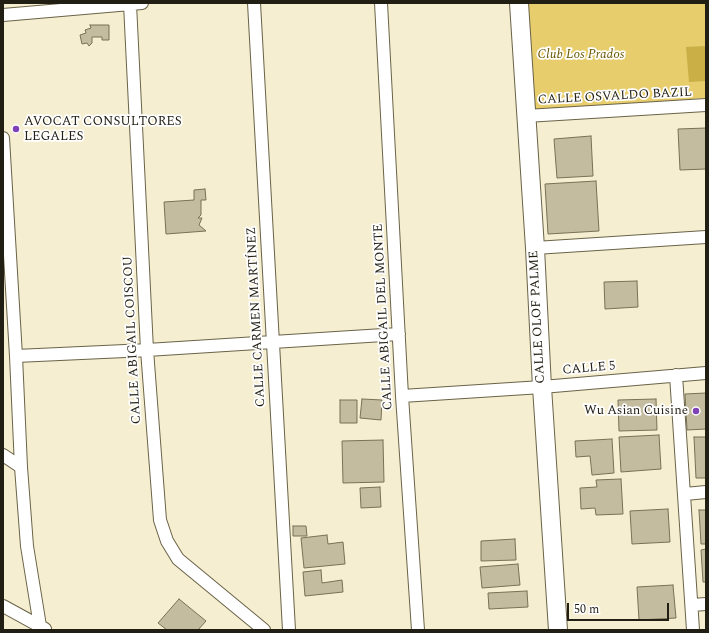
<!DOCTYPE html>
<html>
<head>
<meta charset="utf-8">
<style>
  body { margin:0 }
  #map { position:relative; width:709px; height:633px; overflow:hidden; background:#f6eed0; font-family:Spectral,serif }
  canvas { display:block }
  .frame { position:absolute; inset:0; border:4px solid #211e13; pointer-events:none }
  .scale { position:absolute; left:567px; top:603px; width:102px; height:18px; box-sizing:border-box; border:2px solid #211e13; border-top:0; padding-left:5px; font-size:12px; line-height:14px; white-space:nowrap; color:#211e13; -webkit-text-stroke:3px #fff; paint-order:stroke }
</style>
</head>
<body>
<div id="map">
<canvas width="709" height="633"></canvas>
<div class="frame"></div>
<div class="scale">50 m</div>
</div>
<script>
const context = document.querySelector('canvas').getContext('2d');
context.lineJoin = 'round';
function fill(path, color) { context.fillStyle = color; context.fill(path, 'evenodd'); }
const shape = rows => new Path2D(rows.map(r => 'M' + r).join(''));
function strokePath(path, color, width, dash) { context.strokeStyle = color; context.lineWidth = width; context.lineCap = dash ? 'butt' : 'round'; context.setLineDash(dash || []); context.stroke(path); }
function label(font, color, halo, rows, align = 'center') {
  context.font = font + ' Spectral,serif'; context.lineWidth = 3.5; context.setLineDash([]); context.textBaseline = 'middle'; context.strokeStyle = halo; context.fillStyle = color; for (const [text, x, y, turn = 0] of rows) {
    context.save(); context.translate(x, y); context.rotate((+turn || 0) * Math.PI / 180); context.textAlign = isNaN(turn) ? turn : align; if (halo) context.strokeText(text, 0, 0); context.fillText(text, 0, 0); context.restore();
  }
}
fill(shape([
  [526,3,706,3,706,98,532,110]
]), '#e7cd6b');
fill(shape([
  [706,46,706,81,689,82,686,47]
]), '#c9af46');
const building = shape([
  [90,25,109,25,109,40,102,40,102,37,92,37,92,43,89,46,87,43,82,44,80,35,86,33,85,30,91,28,90,25],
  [706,128,706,169,680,170,678,129,706,128],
  [591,136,593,176,557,178,554,139,591,136],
  [596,181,599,231,548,234,545,184,596,181],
  [205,189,206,200,201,200,201,215,198,218,202,218,199,225,206,231,166,234,164,202,194,200,194,190,205,189],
  [637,281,638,307,605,309,604,282,637,281],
  [706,393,706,429,687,430,685,394,706,393],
  [362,399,382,400,381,420,360,418,362,399],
  [656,399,657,430,619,431,618,400,656,399],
  [340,400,357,400,357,423,340,423,340,400],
  [659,435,661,469,621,472,619,437,659,435],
  [694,437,706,437,706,478,696,478,694,437],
  [612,439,614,473,592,475,590,456,576,457,575,441,612,439],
  [383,440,384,482,343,483,342,441,383,440],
  [621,479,623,514,596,515,595,508,581,509,580,488,597,487,596,480,621,479],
  [380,487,381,507,361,508,360,488,380,487],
  [668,509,670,542,632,544,630,511,668,509],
  [699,510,706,510,706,544,701,544,699,510],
  [293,526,306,526,307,536,293,536,293,526],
  [327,535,328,544,343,542,345,564,304,568,301,538,327,535],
  [515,539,516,560,481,561,481,541,515,539],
  [706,549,706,582,703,582,701,550,706,549],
  [518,564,520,585,482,588,480,567,518,564],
  [321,570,322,583,342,580,343,592,305,596,303,572,321,570],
  [673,585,676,618,639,620,637,587,673,585],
  [527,591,528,607,489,609,488,593,527,591],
  [179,599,206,621,198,630,167,630,158,623,179,599]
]);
fill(building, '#c4bc9f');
strokePath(building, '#787156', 1);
const street = shape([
  [254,3,289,630],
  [381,3,402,396,418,630],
  [130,4,147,350,160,520,167,541,178,559,264,630],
  [3,15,142,3],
  [526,116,706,105],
  [3,138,16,356,21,467,27,546,40,626],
  [535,248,706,237],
  [16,356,147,350,399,334],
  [676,375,693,630],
  [402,396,542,387,706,373],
  [3,455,21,467],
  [685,494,706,492],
  [692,605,706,604],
  [3,606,45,629]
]);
const secondary = shape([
  [519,3,535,248,542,387,558,630]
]);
strokePath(street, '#6a6348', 14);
strokePath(secondary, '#6a6348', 20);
strokePath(street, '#fff', 12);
strokePath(secondary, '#fff', 18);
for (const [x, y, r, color] of [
  [16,129,4,"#7e41b7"],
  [696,411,4,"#7e41b7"]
]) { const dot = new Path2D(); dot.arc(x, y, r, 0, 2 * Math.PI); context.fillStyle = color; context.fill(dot); strokePath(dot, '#fff', 1.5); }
label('italic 13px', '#695702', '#fff', [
  ["Club Los Prados",581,55]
]);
label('13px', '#211e13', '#fff', [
  ["CALLE OSVALDO BAZIL",615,97,-3],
  ["CALLE CARMEN MARTÍNEZ",257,317,-93],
  ["CALLE ABIGAIL DEL MONTE",384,317,-93],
  ["CALLE OLOF PALME",538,317,-93],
  ["CALLE ABIGAIL COISCOU",133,340,-93],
  ["CALLE 5",589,369,-5]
]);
label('13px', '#211e13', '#fff', [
  ["AVOCAT CONSULTORES",24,122],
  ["LEGALES",24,137],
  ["Wu Asian Cuisine",688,411,"right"]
], 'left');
</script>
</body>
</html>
